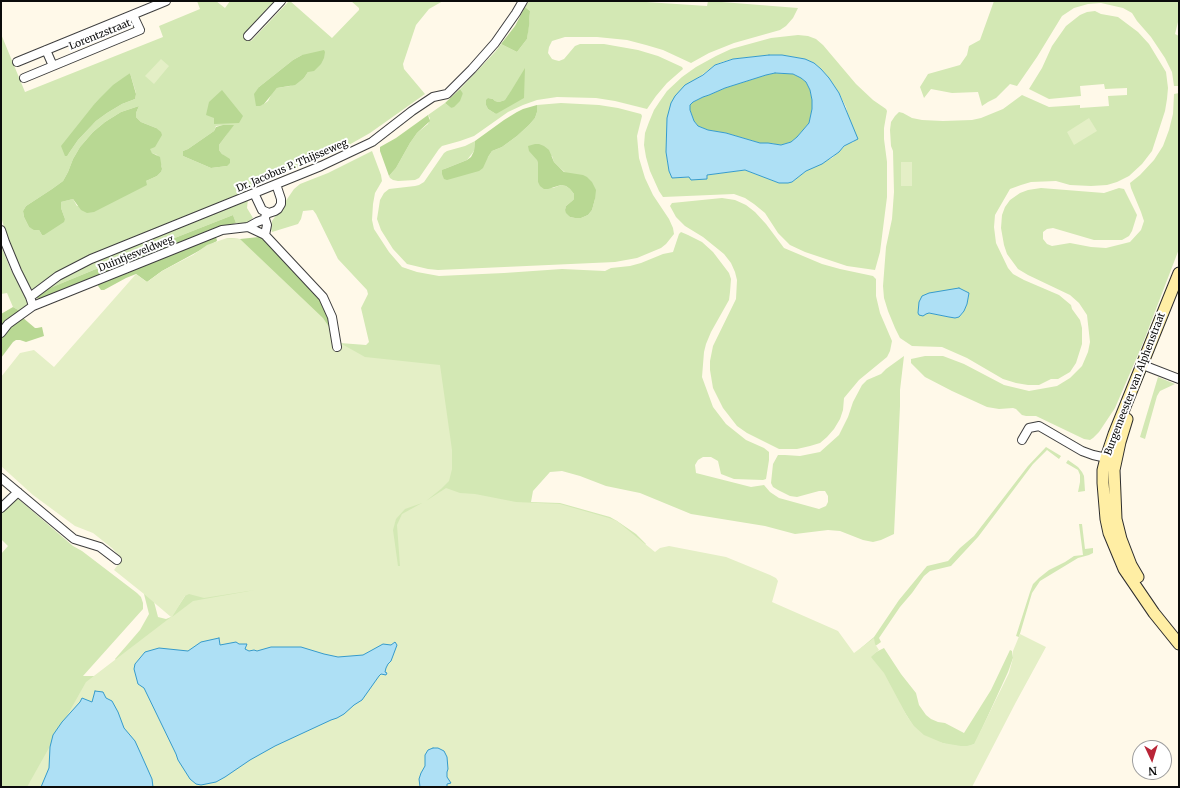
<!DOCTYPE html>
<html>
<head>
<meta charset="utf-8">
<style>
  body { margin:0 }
  #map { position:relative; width:1180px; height:788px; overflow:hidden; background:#fff9e9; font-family:Merriweather,serif }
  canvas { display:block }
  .frame { position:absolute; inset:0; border:2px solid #0b0b0b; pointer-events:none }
  .north { position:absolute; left:1132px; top:740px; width:40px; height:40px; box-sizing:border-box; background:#fff; border:1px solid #9d9d9d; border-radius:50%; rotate:176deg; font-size:11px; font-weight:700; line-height:16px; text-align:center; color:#0b0b0b }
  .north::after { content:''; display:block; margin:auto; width:14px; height:18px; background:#b92537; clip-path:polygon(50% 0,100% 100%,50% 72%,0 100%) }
</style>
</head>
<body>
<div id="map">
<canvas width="1180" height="788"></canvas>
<div class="frame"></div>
<div class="north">N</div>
</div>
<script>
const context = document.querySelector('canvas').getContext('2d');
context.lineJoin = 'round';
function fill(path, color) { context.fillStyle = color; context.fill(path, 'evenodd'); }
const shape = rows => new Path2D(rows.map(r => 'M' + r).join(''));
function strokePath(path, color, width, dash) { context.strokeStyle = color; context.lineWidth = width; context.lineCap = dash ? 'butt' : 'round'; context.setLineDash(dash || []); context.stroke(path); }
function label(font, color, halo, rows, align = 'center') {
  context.font = font + ' Merriweather,serif'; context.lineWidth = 4; context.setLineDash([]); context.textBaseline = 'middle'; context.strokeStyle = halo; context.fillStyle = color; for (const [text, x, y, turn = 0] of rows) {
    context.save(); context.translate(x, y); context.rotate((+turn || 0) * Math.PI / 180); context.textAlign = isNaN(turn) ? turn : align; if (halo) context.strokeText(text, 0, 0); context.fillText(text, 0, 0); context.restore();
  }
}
fill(shape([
  [197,1,216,1,225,8,230,1,275,1,256,21,248,39,251,41,289,1,290,1,332,38,359,10,359,8,351,1,443,1,429,9,416,25,403,64,404,69,425,94,370,133,340,150,289,171,272,176,268,179,244,191,248,199,247,208,253,218,247,223,243,224,236,223,233,215,96,269,33,295,9,246,1,216,1,34,25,92,163,37,159,26,200,9],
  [302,55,306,55,308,72,304,78,290,86,277,88,271,95,268,101,264,104,257,106,259,87,293,60],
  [130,73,136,93,135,99,122,104,107,113,96,121,78,140,67,156,96,102],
  [139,106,136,113,136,117,141,122,156,128,149,149,152,153,157,155,162,167,161,172,157,176,146,181,77,206,73,199,61,202,61,208,65,219,42,235,39,230,29,227,24,217,23,211,26,206,52,189,63,181,68,172,73,159,80,147,93,132,105,122,121,112],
  [227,125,233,125,225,137,219,145,219,150,225,158,227,166,211,168,183,156,183,151,188,149,214,131,216,126],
  [529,1,631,1,707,6,708,1,709,1,798,8,793,18,786,26,780,30,734,43,709,53,691,63,663,50,646,45,627,40,597,37,565,37,552,41,549,47,548,53,552,59,555,60,559,61,564,59,575,46,580,44,604,44,638,50,658,56,682,67,683,69,667,83,656,96,647,109,615,101,596,98,557,97,537,100,523,105,508,112,474,136,460,141,442,146,439,149,419,178,415,180,398,181,393,180,390,178,389,176,396,168,410,143,417,133,428,124,430,118,428,115,445,103,451,108,463,93,460,89,495,52,501,44,517,52,527,39,530,15,530,11,525,7],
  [511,91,496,114,488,109,486,105,488,98,493,99,495,101,499,102,505,100],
  [994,1,1179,1,1179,18,1175,34,1179,36,1179,86,1174,86,1172,72,1165,58,1151,37,1137,21,1132,13,1123,8,1101,3,1088,4,1074,8,1062,16,1037,57,1017,86,1010,84,996,98,988,102,982,106,978,92,952,93,931,89,924,98,920,87,928,74,960,65,967,55,969,46,980,40],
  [1095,11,1101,14,1118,17,1138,32,1149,44,1166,72,1168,88,1167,99,1165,111,1152,151,1142,164,1129,176,1117,182,1107,185,1091,186,1070,185,1056,181,1031,182,1021,185,1010,189,995,215,994,227,996,243,1008,268,1013,274,1024,280,1059,295,1071,305,1072,309,1080,320,1082,328,1082,344,1076,363,1070,372,1058,379,1051,379,1039,385,1028,385,1016,383,1003,379,967,358,942,347,912,346,900,338,895,328,888,311,884,298,883,286,886,247,892,219,894,192,893,151,891,146,890,130,891,122,895,116,899,112,903,113,912,118,922,120,943,121,972,120,981,118,1003,109,1022,95,1049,107,1080,105,1080,108,1109,106,1108,96,1127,95,1127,88,1105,89,1104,84,1080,86,1081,96,1049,99,1029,89,1042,68,1052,46,1066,26,1080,15,1087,12],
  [969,293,967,304,964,311,959,317,955,318,929,313,918,313,919,308],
  [798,35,808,36,816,39,823,45,856,84,873,100,886,109,887,111,884,128,884,139,887,162,887,197,880,252,875,270,847,266,805,252,790,245,778,233,765,213,754,204,745,198,734,194,663,197,659,191,650,171,646,157,644,145,645,133,649,122,654,110,660,101,667,91,682,77,696,67,716,56,731,49,771,38],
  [769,55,782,55,805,59,814,63,821,69,829,78,839,93,846,107,854,142,848,143,832,158,806,171,792,182,788,183,779,183,745,170,707,175,707,178,690,177,672,178,669,171,666,152,667,118,695,80,715,65,722,62,733,59],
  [1179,93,1179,249,1143,343,1115,408,1099,432,1093,438,1090,440,1084,439,1036,416,1026,416,1022,415,1016,409,1013,408,999,409,987,407,952,391,925,377,911,363,911,359,925,356,943,356,964,364,1004,385,1029,391,1057,386,1070,378,1082,366,1088,352,1090,342,1087,315,1079,303,1070,295,1028,275,1018,269,1007,254,1004,245,1001,228,1002,215,1005,207,1010,200,1020,193,1028,190,1041,188,1104,193,1119,188,1124,189,1137,215,1132,231,1129,236,1122,240,1094,240,1053,228,1047,229,1043,232,1043,239,1047,244,1052,246,1070,243,1091,247,1106,248,1130,242,1141,230,1144,221,1141,212,1131,188,1130,183,1140,175,1154,160,1163,146,1169,130,1173,114,1174,94],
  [561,103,599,105,618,108,641,114,642,116,637,136,639,158,645,178,653,195,669,219,673,228,674,234,666,244,661,248,637,258,615,262,438,270,428,269,407,264,393,249,381,230,377,219,380,200,384,193,389,189,415,186,419,185,424,182,444,153,447,151,465,146,475,141,474,151,467,160,442,170,488,157,492,151,502,147,517,136,529,125,535,118,537,112,537,105],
  [552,156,554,162,559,167,595,199,592,210,588,215,581,218,575,218,570,217,565,210,566,206,572,201,574,199,574,194,570,189,566,186,561,185,553,188,538,182,538,164,537,160],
  [372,151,381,175,382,181,375,193,373,204,372,220,374,229,389,252,402,267,417,272,439,276,504,273,562,269,605,271,611,268,630,266,641,263,663,254,673,252,679,234,681,232,688,235,702,242,713,252,729,273,731,279,730,292,729,300,711,332,706,344,704,352,702,377,713,407,726,424,746,440,764,448,769,452,769,460,766,479,763,480,734,479,721,474,718,461,711,457,703,457,698,460,695,465,696,473,751,487,764,485,770,492,779,498,819,509,826,506,828,502,828,496,825,491,819,491,797,497,790,496,778,490,773,487,771,483,773,464,778,455,785,455,800,456,820,452,839,435,848,417,853,402,862,385,867,380,881,374,886,369,904,356,900,390,900,406,894,534,881,540,873,542,863,540,840,531,828,530,795,534,765,526,691,514,640,493,606,486,580,476,562,471,550,472,533,491,531,502,560,503,610,517,617,521,636,534,646,544,644,546,122,669,115,659,140,630,149,614,144,594,340,343,366,345,369,342,361,308,368,294,367,290,338,259,316,214,313,210,303,211,301,219,298,224,272,232,271,229,272,221,294,189,300,184,328,173],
  [152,594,185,596,171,617,166,619,158,617],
  [722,198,735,200,746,205,755,212,766,224,784,248,822,264,840,269,873,276,876,279,876,296,880,313,892,341,890,351,887,357,859,380,844,398,843,410,840,419,834,429,827,437,820,443,810,446,797,449,779,449,747,433,737,426,723,408,713,388,710,370,710,361,713,346,736,299,737,280,735,272,731,263,724,254,703,237,685,226,676,217,670,206,672,203],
  [1,246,10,268,28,303,27,306,20,311,13,307,7,293,1,294],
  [1158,377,1175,384,1160,391,1157,396,1145,439,1140,437],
  [1046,447,1061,456,1059,459,1047,450,1033,464,978,537,951,566,930,571,924,576,912,593,900,607,879,638,881,642,867,652,861,648,874,637,899,600,927,566,948,561,960,548,974,536,1028,466],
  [1068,460,1078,467,1082,472,1084,476,1085,491,1078,492,1080,482,1080,475,1078,470,1066,463],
  [16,497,73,546,82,551,137,593,141,597,143,603,143,609,83,676,106,676,41,787,1,787,1,554,8,546,1,539,1,511],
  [1079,524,1082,524,1085,549,1093,548,1093,553,1089,555,1078,558,1040,581,1032,593,1019,637,1016,636,1030,592,1033,584,1039,578,1049,570,1065,562,1074,556,1083,555],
  [884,648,901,674,916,693,919,705,926,715,931,719,938,722,945,723,964,733,991,690,1010,650,1012,651,1013,658,1008,672,975,744,966,747,949,745,928,739,915,729,871,658,871,656,874,653]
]), '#d3e8b4');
fill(shape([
  [525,7,530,11,529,26,527,39,517,52,501,44,515,26],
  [324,50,325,52,324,58,321,64,314,71,308,72,304,78,295,85,277,88,264,104,260,106,256,106,254,94,259,87,293,60,302,55],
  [525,68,524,98,496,114,488,109,486,105,486,100,488,98,493,99,495,101,499,102,505,100,511,91],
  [130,73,136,94,135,99,122,104,107,113,96,121,78,140,67,156,65,156,61,146,96,102,113,85],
  [775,73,793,74,801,78,806,82,810,90,812,100,812,109,809,123,797,137,791,142,781,145,769,143,760,143,726,133,708,130,698,126,694,121,690,110,690,105,693,102,703,97,709,95,725,88,766,75],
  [460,89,463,93,460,101,454,107,451,108,445,103],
  [222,90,243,116,239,123,214,124,214,118,206,115,209,102],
  [537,105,537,112,535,118,529,125,517,136,502,147,492,151,488,157,483,168,479,171,447,180,444,179,442,174,442,170,467,160,471,157,474,151,475,141,504,120,517,112,523,109],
  [139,106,136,113,136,117,141,122,156,128,161,132,162,135,155,147,150,149,152,153,160,157,162,169,161,172,157,176,146,181,147,185,94,212,87,213,81,210,73,199,61,202,61,208,65,219,64,222,44,235,42,235,39,230,34,230,29,227,24,217,23,211,26,206,52,189,63,181,68,172,73,159,80,147,93,132,105,122,121,112],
  [428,115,430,121,417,133,410,143,396,168,389,176,380,151,380,147,396,138],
  [223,125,234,125,219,145,219,150,222,154,230,159,230,163,227,166,211,168,183,156,183,151,188,149,214,131,216,127],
  [535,144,539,144,544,146,549,150,554,162,564,172,583,175,587,177,592,182,596,190,595,199,592,210,588,215,581,218,575,218,570,217,566,213,565,210,566,206,572,201,574,199,574,194,570,189,566,186,561,185,548,189,544,189,540,186,538,182,538,164,537,160,529,151,528,146],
  [233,215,236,223,184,241,42,299,36,298,33,295,96,269],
  [216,236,217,241,162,271,147,282,136,274,126,278,104,290,101,290,96,283],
  [259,237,265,239,271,247,321,298,334,331,186,467,227,238,240,239],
  [13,307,20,311,1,328,1,314],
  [22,317,35,328,37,328,42,327,44,336,26,342,20,340,16,340,13,342,1,358,1,338,11,325]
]), '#b8d893');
fill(shape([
  [161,59,169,66,154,84,145,76],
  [1089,118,1097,131,1074,145,1067,132],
  [901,162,912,162,912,186,901,186],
  [227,238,240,239,323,318,340,343,365,357,440,365,452,450,452,469,449,481,441,489,426,501,446,488,460,493,475,494,516,502,560,504,609,518,617,521,655,552,660,548,669,546,726,557,770,575,776,578,778,581,772,602,838,631,854,653,874,638,875,644,879,650,871,657,884,673,907,716,914,726,924,735,943,743,961,746,967,746,974,744,1009,673,1013,658,1013,651,1020,634,1046,647,1016,702,972,787,27,787,86,682,171,617,144,594,114,570,122,559,112,548,93,533,75,526,33,495,1,466,1,377,20,353,34,350,54,367,136,274,147,282,162,271,193,255,207,245],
  [422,503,402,514,397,525,400,566,398,566,393,530,396,519,405,509],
  [255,590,193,601,172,617,185,596,189,594,204,598]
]), '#e4efc6');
const water = shape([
  [769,55,782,55,805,59,814,63,821,69,829,78,839,93,858,139,844,146,839,152,822,164,806,171,792,182,788,183,779,183,745,170,707,175,707,179,691,180,689,177,672,178,669,171,666,152,667,118,671,103,675,96,685,85,703,75,715,65,733,59,769,55],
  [775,73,793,74,801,78,806,82,810,90,812,100,812,109,809,123,797,137,791,142,781,145,768,143,760,143,726,133,708,130,698,126,694,121,690,110,690,105,693,102,703,97,709,95,725,88,766,75,775,73],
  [959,288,969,293,967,304,964,311,959,317,955,318,949,317,929,313,926,314,923,316,919,315,918,313,919,302,922,296,929,293,959,288],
  [219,638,220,645,236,642,239,644,247,644,245,649,249,651,254,650,257,651,271,647,301,647,324,654,338,657,363,655,383,644,391,645,395,642,397,645,391,661,388,664,386,668,385,672,387,673,386,675,381,674,379,676,362,700,354,705,344,714,337,718,331,720,275,746,250,760,225,777,216,782,201,785,196,784,190,779,178,760,176,754,144,688,138,684,134,669,135,664,145,652,159,648,188,651,201,642,219,638],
  [95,691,103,692,106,698,112,701,118,712,124,728,135,741,140,752,152,779,153,787,41,787,49,768,50,747,53,735,62,722,80,702,82,698,92,702,95,691],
  [433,748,438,748,444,751,447,757,448,769,447,772,447,777,451,783,447,784,447,787,420,787,419,779,421,773,425,766,425,755,428,750,433,748]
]);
fill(water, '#aee0f5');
strokePath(water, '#369bcc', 1);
const minor = shape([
  [248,36,281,1],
  [46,50,53,66],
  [17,62,166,1],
  [24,78,140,30,133,15],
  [254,193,262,210,269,213,275,211,278,209,281,204,281,199,276,184],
  [265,219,267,225,265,235],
  [248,227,265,235,323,297,332,317,337,347],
  [1,230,5,242,17,271,30,297,33,306,8,324,1,333],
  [30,297,58,276,91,259,321,166,372,142,412,111,433,97,447,94,472,69,495,43,516,13,523,1],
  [33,306,222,230,248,227,257,222,265,219,266,212],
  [1148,367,1179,379],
  [1022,440,1029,428,1039,426,1082,451,1093,455,1111,459],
  [1,478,74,539,100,547,117,560],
  [1,508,18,492]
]);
const secondary = shape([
  [1179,273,1114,434,1106,458,1103,470,1103,483,1106,519,1109,533,1124,569,1154,613,1179,644],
  [1127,419,1120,442,1114,470,1116,519,1121,539,1131,565,1138,577]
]);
strokePath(minor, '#3e3e3e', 10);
strokePath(secondary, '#2d2d2d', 13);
strokePath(minor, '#fff', 8);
strokePath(secondary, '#ffeea4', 11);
label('10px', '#0b0b0b', '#fff', [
  ["Lorentzstraat",100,35,-22],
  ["Dr. Jacobus P. Thijsseweg",292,166,-23],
  ["Duintjesveldweg",136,254,-22],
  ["Burgemeester van Alphenstraat",1135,384,-69]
]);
</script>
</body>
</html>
